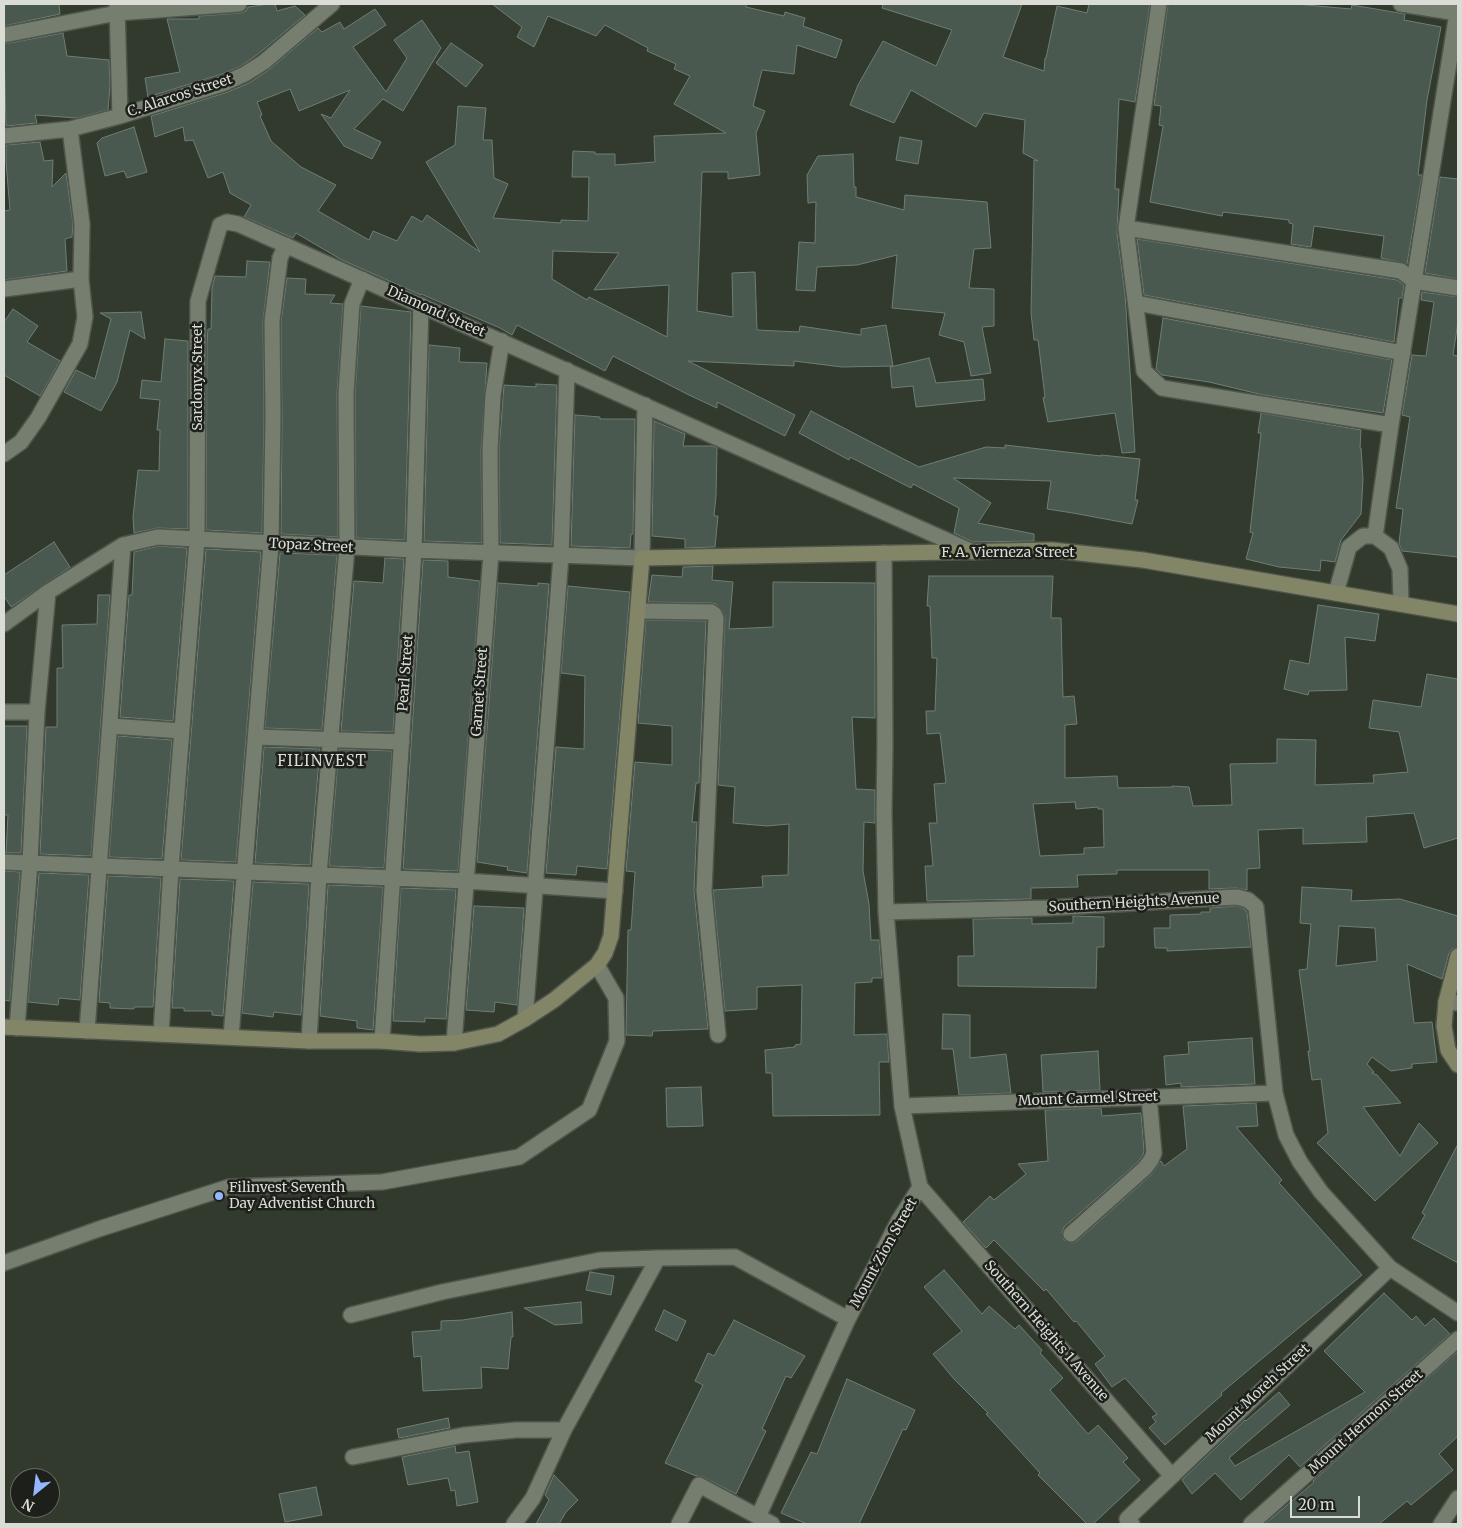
<!DOCTYPE html>
<html>
<head>
<meta charset="utf-8">
<style>
  body { margin:0 }
  #map { position:relative; width:1462px; height:1528px; overflow:hidden; background:#32392d; font-family:Merriweather,serif }
  canvas { display:block }
  .frame { position:absolute; inset:0; border:5px solid #d9ddd5; pointer-events:none }
  .north { position:absolute; left:10px; top:1468px; width:50px; height:50px; box-sizing:border-box; background:#1c1f1a; border:1px solid #686b65; border-radius:50%; rotate:209deg; font-size:14px; font-weight:700; line-height:20px; text-align:center; color:#d9ddd5 }
  .north::after { content:''; display:block; margin:auto; width:18px; height:22px; background:#94b7fd; clip-path:polygon(50% 0,100% 100%,50% 72%,0 100%) }
  .scale { position:absolute; left:1290px; top:1496px; width:70px; height:22px; box-sizing:border-box; border:2px solid #d9ddd5; border-top:0; padding-left:6px; font-size:15px; line-height:18px; white-space:nowrap; color:#d9ddd5; -webkit-text-stroke:4px #1c1f1a; paint-order:stroke }
</style>
</head>
<body>
<div id="map">
<canvas width="1462" height="1528"></canvas>
<div class="frame"></div>
<div class="north">N</div>
<div class="scale">20 m</div>
</div>
<script>
const context = document.querySelector('canvas').getContext('2d');
context.lineJoin = 'round';
function fill(path, color) { context.fillStyle = color; context.fill(path, 'evenodd'); }
const shape = rows => new Path2D(rows.map(r => 'M' + r).join(''));
function strokePath(path, color, width, dash) { context.strokeStyle = color; context.lineWidth = width; context.lineCap = dash ? 'butt' : 'round'; context.setLineDash(dash || []); context.stroke(path); }
function label(font, color, halo, rows, align = 'center') {
  context.font = font + ' Merriweather,serif'; context.lineWidth = 5; context.setLineDash([]); context.textBaseline = 'middle'; context.strokeStyle = halo; context.fillStyle = color; for (const [text, x, y, turn = 0] of rows) {
    context.save(); context.translate(x, y); context.rotate((+turn || 0) * Math.PI / 180); context.textAlign = isNaN(turn) ? turn : align; if (halo) context.strokeText(text, 0, 0); context.fillText(text, 0, 0); context.restore();
  }
}
const building = shape([
  [4,4,59,4,60,14,4,26,4,4],
  [269,4,275,4,277,11,295,6,305,15,258,54,241,66,222,74,148,97,145,78,180,72,167,19,199,19,199,16,240,13,246,11,248,7,269,4],
  [492,4,746,4,746,7,784,16,785,12,805,18,803,26,842,40,836,58,797,45,794,74,762,70,753,106,765,111,756,133,760,175,728,179,728,172,702,172,697,311,733,317,732,273,755,272,757,330,799,332,800,326,861,335,861,329,886,325,893,366,842,367,794,361,794,366,688,361,795,415,785,436,717,402,717,408,689,395,613,356,605,371,517,325,512,335,500,328,421,294,421,295,342,260,296,233,293,238,244,217,251,205,230,193,223,172,208,178,193,140,185,141,183,127,155,137,151,116,228,92,249,83,270,69,318,28,322,32,340,22,344,29,375,9,386,25,353,47,386,92,407,58,394,40,422,20,441,48,403,111,383,99,354,129,381,142,372,159,344,146,321,114,331,118,350,90,299,111,290,89,257,102,262,115,260,116,271,141,301,167,336,185,318,211,369,240,373,231,397,241,412,216,422,222,427,215,480,252,426,162,455,145,458,106,486,108,483,140,492,140,494,178,508,184,493,218,561,223,561,220,588,221,589,177,572,177,573,151,595,152,595,154,615,154,615,165,655,162,654,136,726,133,674,104,690,76,674,69,676,64,647,51,648,48,605,25,596,36,548,16,534,47,517,37,522,27,492,4],
  [553,251,619,253,594,290,669,285,667,337,589,297,587,300,552,279,553,251],
  [883,4,1022,4,1003,57,1044,71,1045,58,1046,58,1057,6,1087,13,1089,4,1150,4,1135,102,1119,99,1115,189,1119,189,1117,233,1125,294,1135,452,1122,453,1115,413,1048,422,1043,398,1045,397,1038,340,1034,340,1031,313,1034,160,1038,161,1023,153,1025,120,984,113,976,127,911,90,894,123,850,105,858,85,883,41,936,66,952,30,882,8,883,4],
  [1168,4,1295,4,1351,9,1352,5,1405,14,1404,20,1441,27,1427,100,1418,175,1422,175,1407,264,1381,258,1384,236,1314,226,1311,247,1291,244,1293,224,1289,223,1289,220,1223,212,1222,216,1150,202,1163,126,1159,125,1161,106,1154,105,1168,4],
  [63,33,67,56,109,60,110,85,108,110,77,118,35,115,37,123,6,126,4,44,63,33],
  [451,43,483,65,466,87,436,63,451,43],
  [134,127,147,172,127,178,124,171,105,176,97,143,102,138,134,127],
  [900,137,922,141,918,164,896,160,900,137],
  [40,142,44,161,53,160,52,187,66,173,73,224,72,237,65,239,67,271,4,280,4,211,10,210,6,162,6,145,40,142],
  [853,154,854,187,856,187,856,197,904,210,905,195,987,202,991,248,974,249,969,288,994,289,994,326,982,327,991,373,971,376,964,342,939,335,945,313,892,308,897,255,857,265,817,267,815,291,796,290,799,242,815,243,816,202,808,203,807,175,818,156,853,154],
  [1440,177,1458,179,1458,279,1425,273,1440,177],
  [1137,239,1397,280,1404,285,1402,298,1399,298,1394,342,1144,295,1137,239],
  [247,261,270,262,263,321,264,417,262,533,206,530,207,343,208,329,211,329,212,288,215,276,246,277,247,261],
  [287,278,306,279,305,294,335,295,330,303,343,304,337,394,338,537,281,534,282,417,281,322,287,278],
  [1422,292,1458,297,1458,322,1453,355,1458,356,1458,557,1402,551,1399,543,1403,509,1396,508,1410,417,1402,415,1412,355,1426,356,1434,302,1421,300,1422,292],
  [361,306,411,312,405,540,356,538,355,394,361,306],
  [13,309,38,326,27,342,60,361,40,396,4,375,4,322,13,309],
  [141,312,145,339,130,330,117,382,101,411,64,392,76,370,95,379,111,319,100,313,141,312],
  [1163,318,1392,360,1383,413,1263,395,1209,382,1162,375,1156,369,1163,318],
  [165,339,188,341,188,529,158,528,134,533,133,517,138,470,159,471,160,430,157,430,160,400,140,398,142,380,161,382,165,339],
  [429,345,460,348,459,362,487,363,481,450,482,543,424,541,429,345],
  [929,358,936,383,983,379,985,400,916,407,913,386,892,388,890,367,929,358],
  [536,384,557,385,552,545,500,543,499,451,504,385,536,387,536,384],
  [811,411,919,467,986,447,1005,448,1005,445,1101,456,1101,455,1140,459,1135,500,1138,500,1132,524,1073,513,1047,509,1051,481,953,478,991,503,978,523,1034,534,1034,541,973,542,954,533,959,508,913,484,911,488,850,457,849,460,799,433,811,411],
  [1261,413,1361,430,1360,448,1361,448,1363,479,1361,514,1341,540,1335,562,1321,560,1320,571,1279,567,1246,559,1253,533,1250,532,1261,433,1258,433,1261,413],
  [575,415,600,417,600,419,635,419,633,534,631,534,630,548,571,546,575,415],
  [654,421,685,434,683,446,713,446,717,448,716,496,714,516,718,516,715,547,685,548,685,539,652,536,654,421],
  [54,542,70,567,11,607,4,596,4,575,54,542],
  [159,546,187,548,173,721,120,717,129,595,132,595,134,552,159,546],
  [206,549,261,552,236,862,181,860,206,549],
  [280,553,337,555,322,730,265,728,280,553],
  [385,558,404,559,393,732,341,731,354,581,383,583,385,558],
  [423,560,448,561,448,577,480,581,458,871,403,869,423,560],
  [713,566,712,580,733,582,729,629,773,627,773,582,875,583,875,718,852,717,856,789,875,790,875,823,864,822,863,871,869,904,871,940,879,940,882,978,872,978,872,982,855,983,854,1035,887,1034,889,1062,879,1062,880,1115,773,1116,772,1073,766,1073,765,1050,795,1047,795,1045,801,1044,802,985,757,987,757,1009,725,1011,713,890,763,887,762,876,788,875,789,824,767,826,733,823,735,787,718,785,725,618,722,610,716,604,711,603,648,602,652,575,682,577,683,567,713,566],
  [929,576,1053,576,1051,618,1061,618,1063,697,1074,696,1077,724,1065,725,1065,778,1117,776,1118,788,1173,787,1172,786,1189,787,1193,806,1232,805,1230,764,1277,763,1277,739,1316,740,1315,785,1374,783,1373,775,1408,772,1399,732,1369,728,1373,700,1421,707,1427,674,1458,679,1458,838,1424,848,1414,813,1366,817,1367,842,1303,844,1303,828,1258,830,1260,868,1247,869,1247,890,1236,888,1209,889,1209,870,1117,870,1117,874,1077,875,1078,887,1031,888,1031,899,927,901,925,866,933,866,929,823,937,823,934,784,946,783,940,733,927,734,926,711,935,711,937,658,932,658,930,606,927,606,929,576],
  [1075,802,1076,809,1098,807,1098,809,1103,809,1104,847,1084,848,1084,854,1040,856,1033,804,1075,802],
  [498,583,538,586,538,583,549,584,527,873,507,870,508,867,477,862,498,583],
  [568,586,630,592,607,869,577,866,576,875,546,873,556,747,584,749,585,676,561,673,568,586],
  [98,595,110,595,91,856,40,854,46,727,57,727,57,668,63,668,62,625,97,624,98,595],
  [1318,605,1379,614,1375,641,1345,637,1347,690,1309,691,1308,695,1284,689,1290,660,1309,664,1318,605],
  [646,620,706,621,699,783,696,783,692,822,697,822,694,891,708,1029,653,1031,652,1036,626,1035,626,1032,628,930,631,930,635,872,626,871,635,762,672,765,672,726,638,723,646,620],
  [4,726,27,726,21,853,6,853,8,815,4,815,4,726],
  [118,736,172,740,162,859,109,857,118,736],
  [264,747,320,749,310,865,255,863,264,747],
  [339,749,392,751,384,868,329,866,339,749],
  [5,871,20,872,10,1001,4,1000,4,875,5,871],
  [39,873,89,875,80,1000,59,998,58,1005,28,1002,39,873],
  [108,876,161,878,153,1007,134,1007,134,1009,110,1008,110,1003,99,1002,108,876],
  [180,879,234,881,223,1016,212,1015,212,1011,184,1011,184,1008,172,1008,180,879],
  [253,882,309,884,301,1015,274,1012,273,1017,242,1013,253,882],
  [328,885,383,887,373,1030,357,1028,357,1021,320,1016,328,885],
  [1302,887,1352,890,1351,901,1400,899,1458,916,1458,947,1452,949,1449,953,1442,979,1407,964,1414,1023,1432,1022,1437,1062,1412,1064,1412,1068,1391,1071,1372,1057,1367,1064,1374,1072,1372,1073,1377,1075,1401,1103,1363,1107,1400,1156,1419,1123,1438,1143,1375,1201,1317,1143,1328,1133,1321,1079,1312,1080,1308,1051,1310,1051,1299,970,1307,969,1311,924,1300,923,1302,887],
  [1339,926,1375,928,1377,961,1336,966,1339,926],
  [401,888,456,890,446,1019,425,1018,425,1022,393,1021,401,888],
  [474,906,524,908,517,1005,495,1002,494,1012,466,1010,474,906],
  [1236,906,1243,908,1247,912,1251,947,1167,951,1167,948,1155,948,1154,928,1170,928,1170,915,1201,914,1201,912,1210,912,1210,908,1236,906],
  [1073,916,1104,917,1104,947,1097,947,1096,988,958,986,958,956,974,956,973,919,1032,918,1032,924,1073,923,1073,916],
  [943,1014,970,1015,970,1058,1006,1054,1011,1093,959,1095,953,1049,942,1049,943,1014],
  [1252,1038,1255,1084,1181,1087,1181,1083,1166,1085,1164,1056,1189,1054,1188,1042,1252,1038],
  [1098,1051,1100,1090,1043,1092,1041,1055,1098,1051],
  [701,1087,703,1126,667,1127,666,1088,701,1087],
  [1256,1103,1258,1126,1236,1127,1282,1180,1279,1183,1362,1275,1221,1393,1222,1395,1165,1445,1149,1428,1156,1422,1152,1417,1157,1414,1125,1378,1112,1387,1095,1364,1105,1356,1076,1321,1074,1322,1046,1289,1044,1291,994,1240,986,1248,963,1222,990,1196,994,1200,1026,1174,1018,1164,1048,1161,1045,1110,1101,1108,1102,1116,1141,1113,1144,1151,1143,1155,1138,1162,1064,1227,1062,1232,1064,1240,1072,1243,1077,1241,1151,1175,1161,1161,1164,1166,1187,1149,1183,1106,1256,1103],
  [1458,1144,1458,1263,1412,1238,1425,1215,1422,1213,1458,1144],
  [944,1270,982,1314,989,1306,1015,1329,1019,1325,1042,1350,1040,1353,1063,1378,1050,1390,1088,1434,1098,1425,1128,1458,1123,1462,1140,1480,1093,1524,1087,1524,1038,1475,1040,1473,986,1414,988,1413,954,1379,933,1354,962,1331,924,1287,944,1270],
  [590,1272,614,1276,611,1295,586,1290,590,1272],
  [1384,1293,1412,1320,1416,1316,1425,1326,1434,1318,1450,1334,1300,1467,1289,1455,1241,1500,1215,1473,1192,1494,1182,1480,1245,1420,1246,1421,1279,1392,1290,1405,1229,1458,1235,1466,1365,1392,1324,1351,1384,1293],
  [581,1302,582,1323,555,1325,524,1308,581,1302],
  [664,1310,686,1321,677,1341,655,1330,664,1310],
  [512,1312,513,1337,511,1337,508,1369,481,1367,482,1388,423,1391,421,1356,414,1357,412,1332,441,1330,441,1321,463,1320,512,1312],
  [734,1320,805,1356,791,1378,786,1376,762,1429,766,1431,736,1494,703,1477,696,1476,665,1463,703,1385,695,1381,708,1353,714,1356,734,1320],
  [1458,1351,1458,1436,1439,1454,1453,1470,1411,1505,1407,1501,1379,1524,1265,1524,1314,1482,1313,1481,1458,1351],
  [847,1379,915,1410,906,1430,903,1429,859,1524,807,1524,781,1513,811,1452,817,1454,847,1379],
  [448,1418,450,1428,399,1438,397,1429,448,1418],
  [455,1446,456,1453,469,1451,478,1502,457,1506,455,1490,451,1491,448,1478,408,1485,402,1457,455,1446],
  [554,1475,578,1500,566,1512,559,1524,536,1524,549,1500,545,1495,554,1475],
  [316,1487,322,1515,285,1522,279,1494,316,1487]
]);
fill(building, '#4a5950');
strokePath(building, '#6f7e74', 1);
const street = shape([
  [1159,4,1126,228,1144,371,1162,388,1391,425],
  [117,5,120,116],
  [4,35,117,13,239,4],
  [4,136,70,129,120,116,225,83,245,74,264,62,332,4],
  [1126,228,1401,271,1414,281,1458,288],
  [4,289,81,279],
  [1136,303,1403,353],
  [4,454,21,442,38,418,80,344,85,317,81,279,82,224,70,129],
  [1375,536,1391,425,1457,13,1401,4],
  [884,553,885,745,884,812,886,912,1047,908,1237,897,1248,900,1256,907,1275,1093,1286,1135,1300,1162,1321,1192,1390,1268,1458,1313],
  [1336,593,1349,547,1363,536,1375,536,1391,548,1400,569,1401,604],
  [638,611,711,612,714,614,716,618,704,891,718,1035],
  [4,624,48,592,123,545,158,537,414,550,642,558,645,405],
  [4,712,37,712],
  [110,726,182,731],
  [256,737,402,742],
  [4,862,466,881,615,891],
  [1446,1002,1458,1003],
  [525,1019,561,556,567,370],
  [17,1028,30,863,37,712,48,592],
  [87,1031,123,545],
  [161,1034,171,868,197,540,198,301,220,225,227,222,238,224,973,552],
  [231,1037,271,544,273,417,272,321,280,258,286,245],
  [309,1041,319,875,347,547,346,394,352,304,362,279],
  [382,1041,414,550,421,305],
  [454,1043,491,553,490,451,493,395,502,341],
  [902,1106,1275,1093],
  [920,1187,1171,1475],
  [1071,1234,1145,1168,1151,1160,1154,1153,1149,1097],
  [4,1263,99,1229,229,1187,382,1182,519,1157,589,1110,617,1041,616,998,597,965],
  [351,1315,442,1292,600,1260,658,1258,735,1257,848,1319],
  [353,1457,464,1435,516,1430,564,1430],
  [758,1517,848,1319,899,1220,920,1187,902,1106,886,912],
  [514,1524,533,1498,564,1430,658,1258],
  [679,1524,699,1485,772,1524],
  [1132,1524,1127,1519,1390,1268],
  [1251,1524,1458,1339],
  [1441,1524,1458,1498]
]);
const secondary = shape([
  [1458,956,1446,1002,1444,1026,1448,1050,1458,1065],
  [4,1027,309,1041,382,1041,420,1044,454,1043,498,1034,525,1019,554,1000,597,965,605,953,611,936,642,558,1052,550,1143,560,1458,614]
]);
strokePath(street, '#4f554b', 18);
strokePath(secondary, '#4f554b', 18);
strokePath(street, '#767e70', 15);
strokePath(secondary, '#828666', 15);
for (const [x, y, r, color] of [
  [219,1196,5,"#94b7fd"]
]) { const dot = new Path2D(); dot.arc(x, y, r, 0, 2 * Math.PI); context.fillStyle = color; context.fill(dot); strokePath(dot, '#1c1f1a', 2); }
label('14px', '#d9ddd5', '#1c1f1a', [
  ["C. Alarcos Street",180,96,-18],
  ["Diamond Street",436,312,24],
  ["Sardonyx Street",198,377,-90],
  ["Topaz Street",311,546,3],
  ["F. A. Vierneza Street",1008,553],
  ["Pearl Street",406,673,-86],
  ["Garnet Street",480,692,-86],
  ["Southern Heights Avenue",1134,903,-3],
  ["Mount Carmel Street",1088,1099,-2],
  ["Mount Zion Street",884,1253,-61],
  ["Southern Heights 1 Avenue",1046,1331,49],
  ["Mount Moreh Street",1258,1393,-43],
  ["Mount Hermon Street",1366,1422,-42]
]);
label('14px', '#d9ddd5', '#1c1f1a', [
  ["Filinvest Seventh",229,1188],
  ["Day Adventist Church",229,1204]
], 'left');
context.letterSpacing = '1px';
label('15px', '#d9ddd5', '#1c1f1a', [
  ["FILINVEST",322,762]
]);
context.letterSpacing = '0px';
</script>
</body>
</html>
